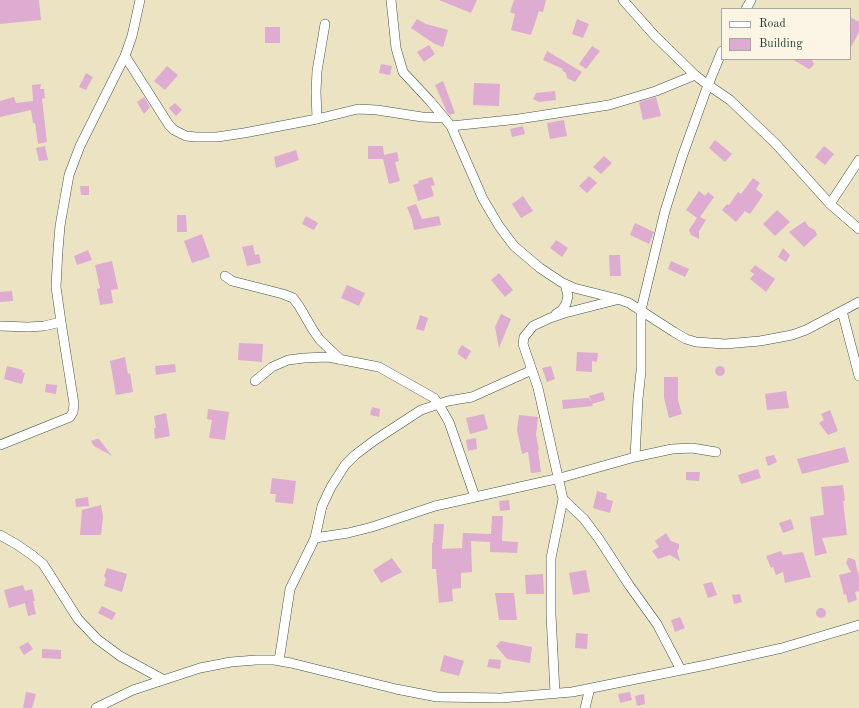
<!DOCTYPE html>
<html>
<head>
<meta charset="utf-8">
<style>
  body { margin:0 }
  #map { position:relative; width:859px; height:708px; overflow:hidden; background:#ebe3c2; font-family:"Old Standard TT",serif }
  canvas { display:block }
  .legend { position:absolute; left:721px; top:8px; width:130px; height:52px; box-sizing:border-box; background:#fcf5e5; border:1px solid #a4ab9e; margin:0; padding:5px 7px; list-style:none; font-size:12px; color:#1f3d34 }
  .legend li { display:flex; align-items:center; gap:8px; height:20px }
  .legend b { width:20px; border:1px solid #a4ab9e }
</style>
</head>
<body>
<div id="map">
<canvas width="859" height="708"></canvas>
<ul class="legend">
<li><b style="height:5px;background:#fff"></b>Road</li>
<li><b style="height:11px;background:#deacd1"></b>Building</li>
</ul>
</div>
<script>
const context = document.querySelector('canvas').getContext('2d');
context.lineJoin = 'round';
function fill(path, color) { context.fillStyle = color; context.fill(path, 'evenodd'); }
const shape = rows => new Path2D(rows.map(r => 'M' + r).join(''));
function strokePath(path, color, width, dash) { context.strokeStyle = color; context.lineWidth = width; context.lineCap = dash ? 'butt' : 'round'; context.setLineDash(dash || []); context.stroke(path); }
fill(shape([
  [0,0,39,0,41,20,0,24],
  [439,0,477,0,471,13],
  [514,0,546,0,543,12,539,11,531,35,511,30,515,14,510,12],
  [850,17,859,22,859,32,850,49],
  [417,19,426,24,448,30,443,47,435,44,411,28],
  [577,19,589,24,583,38,572,34],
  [265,27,280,27,280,43,265,43],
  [429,45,435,54,424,62,417,52],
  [592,46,600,51,586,69,579,64],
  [547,51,582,72,575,82,567,78,566,73,562,70,563,69,543,60],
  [792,59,809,59,812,60,814,64,812,67,809,69],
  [381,64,392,66,390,75,379,73],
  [167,66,178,75,165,90,154,81],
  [86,73,93,77,86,90,79,87],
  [443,81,455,113,450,115,447,112,435,85],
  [474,83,500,84,499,106,473,105],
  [41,84,40,89,44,89,45,98,42,99,47,142,38,144,35,123,33,123,31,110,0,117,0,101,14,97,16,103,33,101,32,85],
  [555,91,556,100,539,102,533,99,536,93],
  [144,97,150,107,144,114,137,102],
  [656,97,661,116,643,120,639,102],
  [175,103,182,110,176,116,169,108],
  [564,120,567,136,550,139,547,123],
  [523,126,525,134,512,137,510,129],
  [715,140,732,154,725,162,709,148],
  [45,146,48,160,39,161,36,148],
  [368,146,383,146,384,155,397,152,399,161,395,162,400,181,389,184,383,159,368,159],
  [824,146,834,154,825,165,815,157],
  [296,150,299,160,276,168,274,157],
  [604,156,612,163,601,174,593,167],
  [589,176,597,183,587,193,579,186],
  [432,177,435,185,431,186,434,196,418,201,413,185,419,183,418,181],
  [753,178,760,183,756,189,763,195,750,214,745,211,736,222,722,210,727,204,729,205,738,192,741,194],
  [80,186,89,186,89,195,81,195],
  [699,191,705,196,708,192,714,197,700,217,706,220,699,231,699,239,691,235,689,230,697,218,686,210],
  [523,196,533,211,521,218,512,204],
  [416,204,422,219,439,216,441,225,414,230,412,220,407,207],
  [777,210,790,222,775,236,763,224],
  [177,215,186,215,187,232,177,232],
  [306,216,318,223,314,230,302,224],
  [805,221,809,227,815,230,817,235,804,247,789,232],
  [635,223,654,232,649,244,630,235],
  [202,234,210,257,192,263,184,241],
  [556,240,568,248,562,257,550,248],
  [253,245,255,255,259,254,261,263,247,266,242,247],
  [783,248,790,255,786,262,778,257],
  [88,250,92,260,77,265,74,256],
  [609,255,620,255,621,276,610,276],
  [112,261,118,289,111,290,113,303,100,305,97,289,100,288,95,265],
  [671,261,689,269,685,277,668,269],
  [755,265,775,279,766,292,750,279,754,274,750,271],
  [499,273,513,290,505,297,491,280],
  [347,285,365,293,359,306,341,298],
  [12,291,13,301,0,302,0,292],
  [501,314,511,319,499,348,495,327],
  [420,315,428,318,424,331,416,329],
  [239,343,263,344,262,362,238,360],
  [462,345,471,351,466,360,458,354,458,351],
  [577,352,598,353,597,362,592,361,592,372,576,371],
  [125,357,128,374,130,373,133,392,116,395,110,361],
  [175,364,176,372,156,375,155,366],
  [7,366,23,370,22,372,25,373,22,384,4,379],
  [551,366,555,379,547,382,542,368],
  '715 371a5 5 0 1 1 10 0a5 5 0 1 1-10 0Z',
  [664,377,678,377,678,400,682,414,669,418,664,398],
  [46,384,57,385,56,394,45,392],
  [786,391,789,408,767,410,765,394],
  [603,392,605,400,592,404,593,406,563,409,562,400,589,398,592,403,589,396],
  [372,407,380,409,379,417,370,415],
  [208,409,229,412,225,440,209,438,212,420,207,419],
  [830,410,838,431,828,435,819,423,824,420,821,414],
  [166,413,170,436,155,439,154,428,156,428,154,416],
  [484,414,488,429,470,434,466,418],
  [519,415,538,417,536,435,539,450,538,450,541,472,531,473,528,452,522,454,517,430],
  [476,438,477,449,468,451,466,440],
  [96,439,99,439,112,456,94,446,91,441],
  [845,447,849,462,802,474,797,459],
  [774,455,777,462,768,466,765,457],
  [758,469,761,478,741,484,738,475],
  [686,472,700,472,699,481,686,480],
  [272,478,296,481,293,504,275,502,276,494,270,494],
  [843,485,845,501,843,501,847,535,822,538,827,553,815,556,810,517,824,515,821,487],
  [597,491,607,494,606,499,613,501,610,513,593,508],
  [88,497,89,506,76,507,75,499],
  [509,500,510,510,500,511,499,501],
  [101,505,103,517,101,535,80,535,82,510],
  [492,516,503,516,502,541,518,542,517,553,490,552,490,542,471,541,472,572,461,573,461,588,452,589,453,601,439,603,436,569,432,569,432,543,433,543,434,524,444,524,442,549,462,548,463,533,491,534],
  [791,519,794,529,783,533,779,523],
  [666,533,671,541,679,544,679,548,677,551,680,561,670,555,658,559,652,551,659,547,655,541],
  [781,551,783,555,803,552,811,577,785,583,783,572,776,575,773,567,771,568,766,556],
  [392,558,402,572,381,583,373,570],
  [848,558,850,558,855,560,859,577,859,591,855,592,857,600,848,603,846,594,844,595,839,575,851,572,846,563],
  [107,568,127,574,122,592,104,586,106,579,104,576],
  [586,570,590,592,573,595,569,573],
  [543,574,544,594,526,594,525,575],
  [712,582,717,595,708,598,703,584],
  [23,585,25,591,32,589,35,601,33,601,36,614,28,616,25,603,9,608,4,590],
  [495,593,514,593,517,620,499,620],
  [740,594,742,602,734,604,732,595],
  [102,606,116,613,112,620,98,613],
  '816 613a5 5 0 1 1 10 0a5 5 0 1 1-10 0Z',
  [680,617,685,628,675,632,671,620],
  [576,633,588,634,587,649,575,648],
  [501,641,532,647,530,663,507,659,496,646],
  [28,642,33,649,24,655,19,647],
  [42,649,61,650,61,659,42,658],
  [444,655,464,661,459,676,440,671],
  [489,659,501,660,500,669,487,667],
  [26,692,36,694,32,708,23,708],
  [630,692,632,700,620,703,618,694],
  [644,694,645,704,637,706,635,696]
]), '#deacd1');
const street = shape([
  [391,0,396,48,403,72,430,101,451,126,483,199,499,226,514,246,540,268,561,282,574,288,618,299,629,303,674,332,686,339,696,342,725,344,760,341,792,335,806,330,859,302],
  [623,0,655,36,695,75,708,85,730,100,776,144,830,204,859,229],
  [746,9,751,0],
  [125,56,169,125,174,130,186,136,196,137,217,137,244,133,317,119,358,109,377,110,422,117,444,118],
  [317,119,316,92,317,71,325,24],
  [451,126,519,119,609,105,656,91,695,75],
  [830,204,859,160],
  [225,276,232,281,283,294,293,298,299,306,313,330,320,340,341,360],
  [842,311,859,376],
  [556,314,562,310,566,304,568,296,565,284],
  [0,326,28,327,44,326,61,322,56,287,58,250,60,226,69,175,80,146,125,56,132,36,140,0],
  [255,381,272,367,288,360,304,358,328,357,379,367,434,398,438,403,449,422,475,497],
  [0,445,70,417,73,412,74,404,61,322],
  [635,457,638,399,641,371,641,310,665,211,682,157,708,85,722,51],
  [563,499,584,519,599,539,629,585,657,624,681,670],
  [0,535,16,544,32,555,43,564,78,619,97,639,120,656,164,680],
  [315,538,348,533,372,527,435,506,560,478,635,457,672,449,692,448,716,452],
  [279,661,290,589,315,538,322,506,331,487,345,465,355,455,375,440,421,410,448,401,472,397,532,370],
  [555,693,551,615,551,558,563,499,538,388,523,344,524,337,533,326,550,318,565,313,616,300],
  [96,708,133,690,200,668,231,662,256,660,274,660,291,663,396,689,437,697,501,698,572,692,706,665,782,648,859,625],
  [585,708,590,688]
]);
strokePath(street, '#3e5649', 10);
strokePath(street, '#fff', 9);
</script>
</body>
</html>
